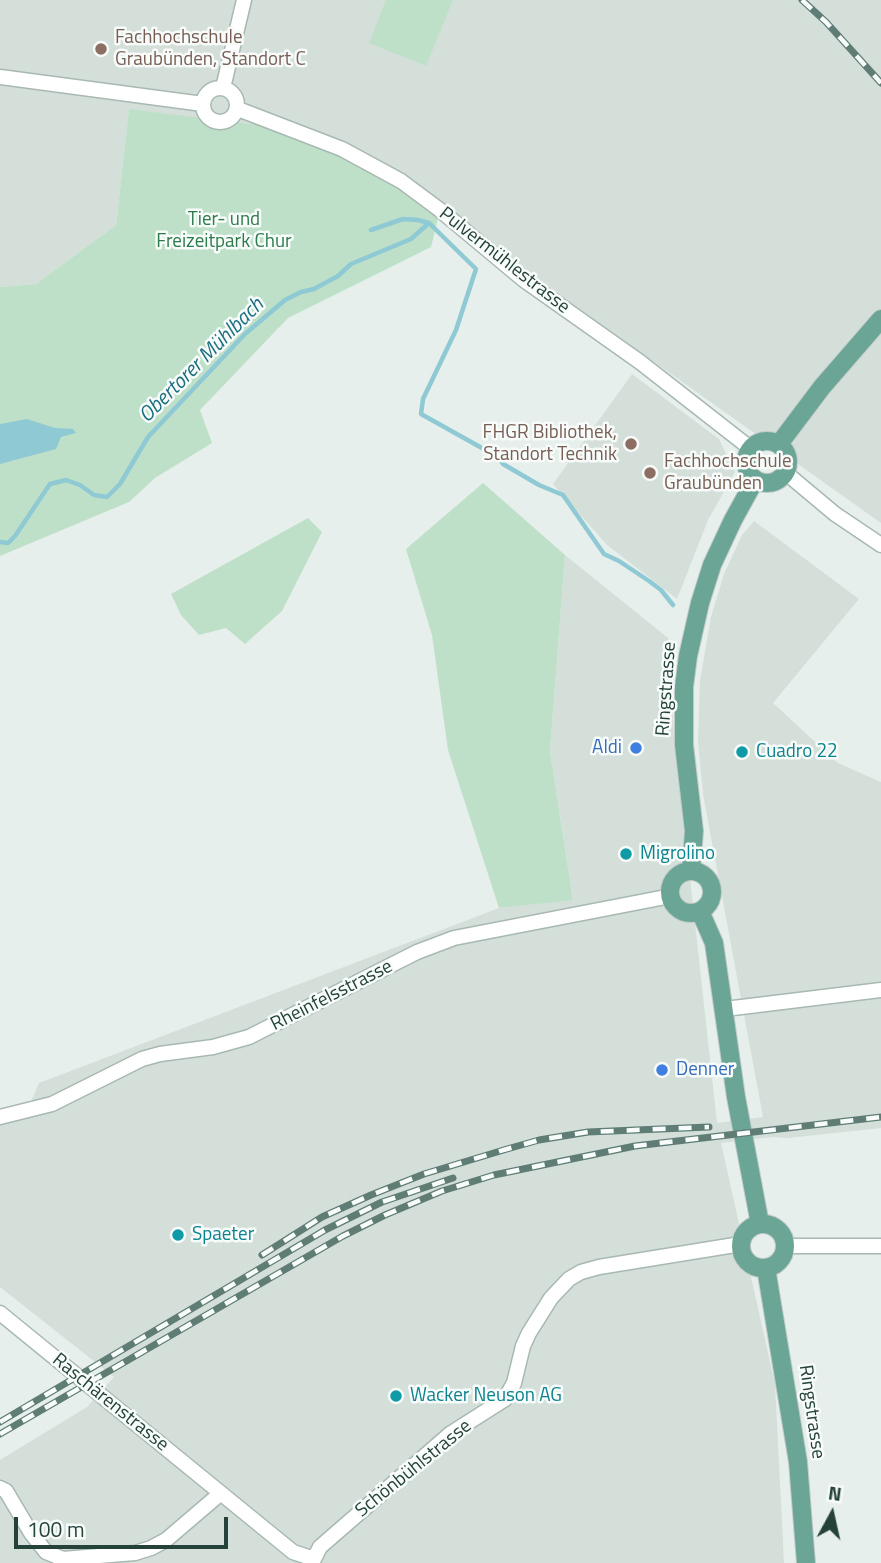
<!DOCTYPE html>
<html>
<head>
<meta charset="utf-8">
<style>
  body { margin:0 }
  #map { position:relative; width:881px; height:1563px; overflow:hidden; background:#e6efeb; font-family:"Titillium Web",sans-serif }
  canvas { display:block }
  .north { position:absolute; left:797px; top:1479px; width:70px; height:70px; -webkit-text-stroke:5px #f7fbf9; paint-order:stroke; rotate:8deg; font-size:19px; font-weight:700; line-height:28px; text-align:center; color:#24423a }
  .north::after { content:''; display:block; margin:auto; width:24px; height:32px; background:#24423a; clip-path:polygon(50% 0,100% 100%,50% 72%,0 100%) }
  .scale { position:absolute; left:14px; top:1517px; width:214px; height:32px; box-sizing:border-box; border:4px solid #24423a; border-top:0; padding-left:9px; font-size:21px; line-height:24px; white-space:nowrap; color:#24423a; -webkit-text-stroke:5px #f7fbf9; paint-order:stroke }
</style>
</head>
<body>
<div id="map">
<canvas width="881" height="1563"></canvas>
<div class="north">N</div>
<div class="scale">100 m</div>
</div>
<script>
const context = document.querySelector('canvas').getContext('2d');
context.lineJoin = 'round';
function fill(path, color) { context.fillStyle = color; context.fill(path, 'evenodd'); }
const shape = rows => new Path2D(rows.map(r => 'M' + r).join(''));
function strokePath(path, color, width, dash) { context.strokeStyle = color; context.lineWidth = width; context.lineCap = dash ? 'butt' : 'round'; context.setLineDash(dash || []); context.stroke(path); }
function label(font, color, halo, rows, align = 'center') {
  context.font = font + ' "Titillium Web",sans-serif'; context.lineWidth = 5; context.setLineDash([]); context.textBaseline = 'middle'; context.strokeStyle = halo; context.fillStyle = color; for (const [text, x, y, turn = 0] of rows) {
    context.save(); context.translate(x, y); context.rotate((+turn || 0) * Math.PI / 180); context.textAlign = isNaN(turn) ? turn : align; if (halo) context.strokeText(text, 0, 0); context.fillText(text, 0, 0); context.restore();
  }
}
fill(shape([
  [0,0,881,0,881,523,440,210,129,110,116,225,36,284,0,287],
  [632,374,719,439,735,472,708,520,677,599,607,545,553,484],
  [754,521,859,599,773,703,838,763,881,782,881,1128,788,1138,773,1137,721,1143,775,1384,784,1563,0,1563,0,1460,87,1407,114,1377,0,1287,0,1118,28,1109,39,1083,499,908,573,899,550,751,565,555,668,638,674,733,717,1123,763,1117,703,794,698,742,700,680,711,617,724,574,742,535]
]), '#d4dfda');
fill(shape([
  [386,0,453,0,426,66,369,43],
  [129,109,290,129,342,149,440,210,431,247,288,318,200,410,212,443,155,478,129,502,0,556,0,287,36,284,116,225],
  [483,483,565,555,550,751,573,900,499,908,448,750,432,635,406,549],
  [308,518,322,532,282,611,245,644,226,628,199,635,181,615,171,594]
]), '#bfe0c8');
fill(shape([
  [27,419,55,428,73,429,76,433,61,437,56,449,0,464,0,424]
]), '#8ec9d4');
strokePath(shape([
  [371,230,403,219,418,220,429,223],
  [0,542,8,543,15,536,50,484,66,480,80,485,94,495,107,497,120,484,148,437,245,334,285,300,301,292,314,289,338,276,351,264,411,239,429,223,476,269,456,330,423,399,421,414,498,457,503,464,539,485,563,495,604,554,619,561,649,581,661,590,673,605]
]), '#8ec9d4', 4.5);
const minor = shape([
  [0,77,203,104],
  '203 105a17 17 0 1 1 34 0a17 17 0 1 1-34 0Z',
  [223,88,244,0],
  [238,109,342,149,401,181,440,210,524,280,640,362,750,448],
  [786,473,835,514,881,545],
  [725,1009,881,990],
  [0,1117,52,1104,142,1059,160,1054,213,1047,249,1037,417,952,454,938,671,896],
  [785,1246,881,1246],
  [0,1313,293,1552,314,1559],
  [0,1488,6,1491,31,1533,46,1552,63,1559,135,1553,151,1548,166,1540,221,1493],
  [314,1559,320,1547,450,1434,505,1399,514,1383,523,1346,529,1333,551,1298,569,1279,581,1272,599,1267,741,1244]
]);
const major = shape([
  '746 462a21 21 0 1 1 42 0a21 21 0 1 1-42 0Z',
  [779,444,822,387,881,319],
  [691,871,694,831,684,745,684,687,688,656,700,603,712,565,733,520,755,480],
  '670 892a21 21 0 1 1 42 0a21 21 0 1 1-42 0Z',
  [700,911,714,943,736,1097,760,1224],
  '741 1246a22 22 0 1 1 44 0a22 22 0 1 1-44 0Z',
  [766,1268,798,1462,806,1563]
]);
strokePath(minor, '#a8b8b2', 17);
strokePath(major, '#c2cac8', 20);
strokePath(minor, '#fff', 14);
strokePath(major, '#6aa596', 18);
const rail = shape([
  [802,0,826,22,881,83],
  [262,1255,322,1217,371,1195,424,1174,507,1149,539,1140,588,1132,709,1127],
  [0,1422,325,1230,382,1202,453,1178],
  [0,1434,343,1236,385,1215,442,1191,494,1175,635,1146,881,1117]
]);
strokePath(rail, '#5f7d75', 7);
strokePath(rail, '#f7fbf9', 4.5, [13]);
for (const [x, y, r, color] of [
  [101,49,7,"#8d6e63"],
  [631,444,7,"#8d6e63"],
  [650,473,7,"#8d6e63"],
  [636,748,7,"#3f7fe0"],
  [742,752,7,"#0f9aa8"],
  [626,854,7,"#0f9aa8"],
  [662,1070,7,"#3f7fe0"],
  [178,1235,7,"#0f9aa8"],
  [396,1396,7,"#0f9aa8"]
]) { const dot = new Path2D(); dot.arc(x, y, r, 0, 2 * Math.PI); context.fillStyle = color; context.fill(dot); strokePath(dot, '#f7fbf9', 2.5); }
label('19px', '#785e54', '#f7fbf9', [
  ["Fachhochschule",115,38],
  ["Graubünden, Standort C",115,60],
  ["FHGR Bibliothek,",617,433,"right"],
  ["Standort Technik",617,455,"right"],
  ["Fachhochschule",664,462],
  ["Graubünden",664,484]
], 'left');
label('19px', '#2d7a4b', '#f7fbf9', [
  ["Tier- und",224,220],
  ["Freizeitpark Chur",224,242]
]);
label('19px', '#24423a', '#f7fbf9', [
  ["Pulvermühlestrasse",504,261,38],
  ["Ringstrasse",667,689,-86],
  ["Rheinfelsstrasse",332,996,-27],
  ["Raschärenstrasse",110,1403,39],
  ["Ringstrasse",811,1412,82],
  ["Schönbühlstrasse",414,1469,-39]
]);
label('19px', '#366cbe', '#f7fbf9', [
  ["Aldi",622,748],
  ["Denner",676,1070,"left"]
], 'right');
label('19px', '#0d838f', '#f7fbf9', [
  ["Cuadro 22",756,752],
  ["Migrolino",640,854],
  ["Spaeter",192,1235],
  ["Wacker Neuson AG",410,1396]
], 'left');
label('italic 21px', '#1c6f80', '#f7fbf9', [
  ["Obertorer Mühlbach",202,361,-45]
]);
</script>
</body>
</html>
